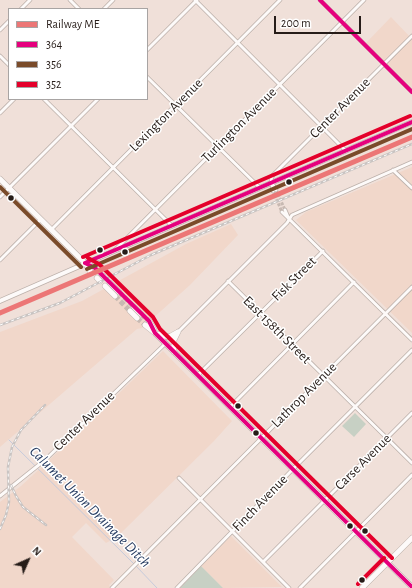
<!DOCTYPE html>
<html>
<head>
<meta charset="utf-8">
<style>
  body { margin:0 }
  #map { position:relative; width:412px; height:588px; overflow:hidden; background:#f0e0d9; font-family:"Alegreya Sans",sans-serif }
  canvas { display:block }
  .legend { position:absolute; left:8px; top:8px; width:140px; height:92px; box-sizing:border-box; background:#fff; border:1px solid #a8a4a3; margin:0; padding:5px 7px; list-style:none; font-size:12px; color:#261c18 }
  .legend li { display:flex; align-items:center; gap:8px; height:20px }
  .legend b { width:20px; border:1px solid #a8a4a3 }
  .north { position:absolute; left:8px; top:540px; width:40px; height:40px; -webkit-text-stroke:3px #fff; paint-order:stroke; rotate:45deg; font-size:11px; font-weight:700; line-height:16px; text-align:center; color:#261c18 }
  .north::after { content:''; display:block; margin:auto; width:14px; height:18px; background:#261c18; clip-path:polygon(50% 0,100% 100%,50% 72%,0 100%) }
  .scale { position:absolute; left:274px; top:16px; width:87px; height:18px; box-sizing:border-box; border:2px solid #261c18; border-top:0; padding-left:5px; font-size:12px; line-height:14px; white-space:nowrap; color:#261c18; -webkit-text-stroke:3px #fff; paint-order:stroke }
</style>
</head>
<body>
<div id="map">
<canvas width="412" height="588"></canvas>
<ul class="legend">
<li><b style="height:5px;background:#ec7676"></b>Railway ME</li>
<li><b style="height:5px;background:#e5007d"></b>364</li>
<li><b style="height:5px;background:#7a4b2a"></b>356</li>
<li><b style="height:5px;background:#e4002b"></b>352</li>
</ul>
<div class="north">N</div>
<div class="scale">200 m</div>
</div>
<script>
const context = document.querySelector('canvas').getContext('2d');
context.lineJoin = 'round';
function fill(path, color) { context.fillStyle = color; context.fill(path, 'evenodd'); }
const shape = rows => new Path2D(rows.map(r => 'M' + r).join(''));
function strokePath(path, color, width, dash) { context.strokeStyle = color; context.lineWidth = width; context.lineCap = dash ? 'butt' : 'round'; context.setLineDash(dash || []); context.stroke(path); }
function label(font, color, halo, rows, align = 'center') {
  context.font = font + ' "Alegreya Sans",sans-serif'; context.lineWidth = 3; context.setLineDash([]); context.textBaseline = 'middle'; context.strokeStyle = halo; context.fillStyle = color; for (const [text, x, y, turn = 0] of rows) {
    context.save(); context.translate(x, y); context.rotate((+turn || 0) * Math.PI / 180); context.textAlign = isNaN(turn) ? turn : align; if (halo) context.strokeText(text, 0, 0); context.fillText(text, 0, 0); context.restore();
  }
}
fill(shape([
  [391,17,412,39,412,88,366,43],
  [412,167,412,333,296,220,306,212],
  [231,224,238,235,190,285,142,328,137,329,0,447,0,332,82,301,186,244],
  [163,351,232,421,214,441,117,537,106,543,86,523,72,537,114,580,109,585,111,588,0,588,0,502,21,486,60,450],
  [231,536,282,587,223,588,201,566]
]), '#f1d7ca');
fill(shape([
  [355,413,366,424,354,437,342,426],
  [201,566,223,588,180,588]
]), '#c7d0c4');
strokePath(shape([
  [9,440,134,564],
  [136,566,157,588]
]), '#c5cadb', 1);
strokePath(shape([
  [276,190,285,210],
  [273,191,282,212]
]), '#c8b9b2', 3, [3, 1.5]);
strokePath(shape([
  [95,268,103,276],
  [90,271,97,278],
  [119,292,134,307],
  [115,296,130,311],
  [141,314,149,321],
  [137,318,145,325]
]), '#c8b9b2', 5, [5, 2.5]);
const minor = shape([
  [70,0,79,9],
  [195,0,346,151],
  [320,0,412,92],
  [21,9,30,0],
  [104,9,113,0],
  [0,30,9,21],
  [147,50,197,0],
  [0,56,9,65],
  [147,77,260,188],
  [44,99,172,226],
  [0,113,14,99],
  [393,170,412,188],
  [273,185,276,190],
  [273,191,271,179,273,175,412,36],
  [0,197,98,99],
  [285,210,288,217],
  [282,212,412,340],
  [51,230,280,0],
  [115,250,364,0],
  [0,260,41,219],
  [228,281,412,463],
  [178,332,287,223,292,215,412,162],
  [198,375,323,251],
  [230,407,354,282],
  [179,478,289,588],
  [0,496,45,460,166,343],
  [263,562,412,413],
  [112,588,412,287],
  [177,588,293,469,412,350],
  [300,588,412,475]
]);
const tertiary = shape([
  [0,301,114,251,412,122]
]);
const primary = shape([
  [0,179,85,263,90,271],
  [85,263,95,268],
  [103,276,106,278],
  [97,278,100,281],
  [110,283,119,292],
  [105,286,115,296],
  [134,307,141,314],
  [130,311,137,318],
  [149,321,154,330],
  [145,325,155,333,412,587],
  [158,334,169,337,178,332],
  [174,352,174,340,178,332],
  [362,588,412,538]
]);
strokePath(minor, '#bcb0aa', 4.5);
strokePath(tertiary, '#bcb0aa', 5.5);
strokePath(primary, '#bcb0aa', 6);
strokePath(minor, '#fdfaf9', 3);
strokePath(tertiary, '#fdfaf9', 4);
strokePath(primary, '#fdfaf9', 5);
const rail = shape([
  [0,325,60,303,151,255,412,144],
  [11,485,16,496,23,507,46,525],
  [0,529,6,515,9,502,8,467,12,447,21,430,45,405]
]);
strokePath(rail, '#c9c4c2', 2.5);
strokePath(rail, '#fff', 1, [3]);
strokePath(shape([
  [320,0,412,92],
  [85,263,95,268,149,321,155,333,412,587],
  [85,263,412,122]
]), '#e5007d', 4);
strokePath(shape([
  [0,187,81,267],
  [87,269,412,129]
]), '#7a4b2a', 4);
strokePath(shape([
  [83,257,410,116],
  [88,258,99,264,153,317,160,329,392,558],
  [358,584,384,558]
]), '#e4002b', 4);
strokePath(shape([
  [0,313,412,137]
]), '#ec7676', 5);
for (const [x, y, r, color] of [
  [289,182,3.5,"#261c18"],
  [11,198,3.5,"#261c18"],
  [100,250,3.5,"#261c18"],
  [125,252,3.5,"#261c18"],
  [238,406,3.5,"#261c18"],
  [256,433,3.5,"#261c18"],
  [350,526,3.5,"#261c18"],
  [365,531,3.5,"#261c18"],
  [362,580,3.5,"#261c18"]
]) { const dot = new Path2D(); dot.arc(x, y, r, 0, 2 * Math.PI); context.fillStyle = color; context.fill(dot); strokePath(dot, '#fff', 1.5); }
label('14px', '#261c18', '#fff', [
  ["Center Avenue",340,108,-45],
  ["Lexington Avenue",166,115,-45],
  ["Turlington Avenue",239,125,-45],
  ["Fisk Street",294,279,-45],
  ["East 158th Street",277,330,45],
  ["Lathrop Avenue",304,395,-45],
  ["Center Avenue",84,421,-44],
  ["Carse Avenue",363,462,-45],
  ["Finch Avenue",260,503,-46]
]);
label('italic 15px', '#263b61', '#fff', [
  ["Calumet Union Drainage Ditch",90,507,45]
]);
</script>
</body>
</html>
